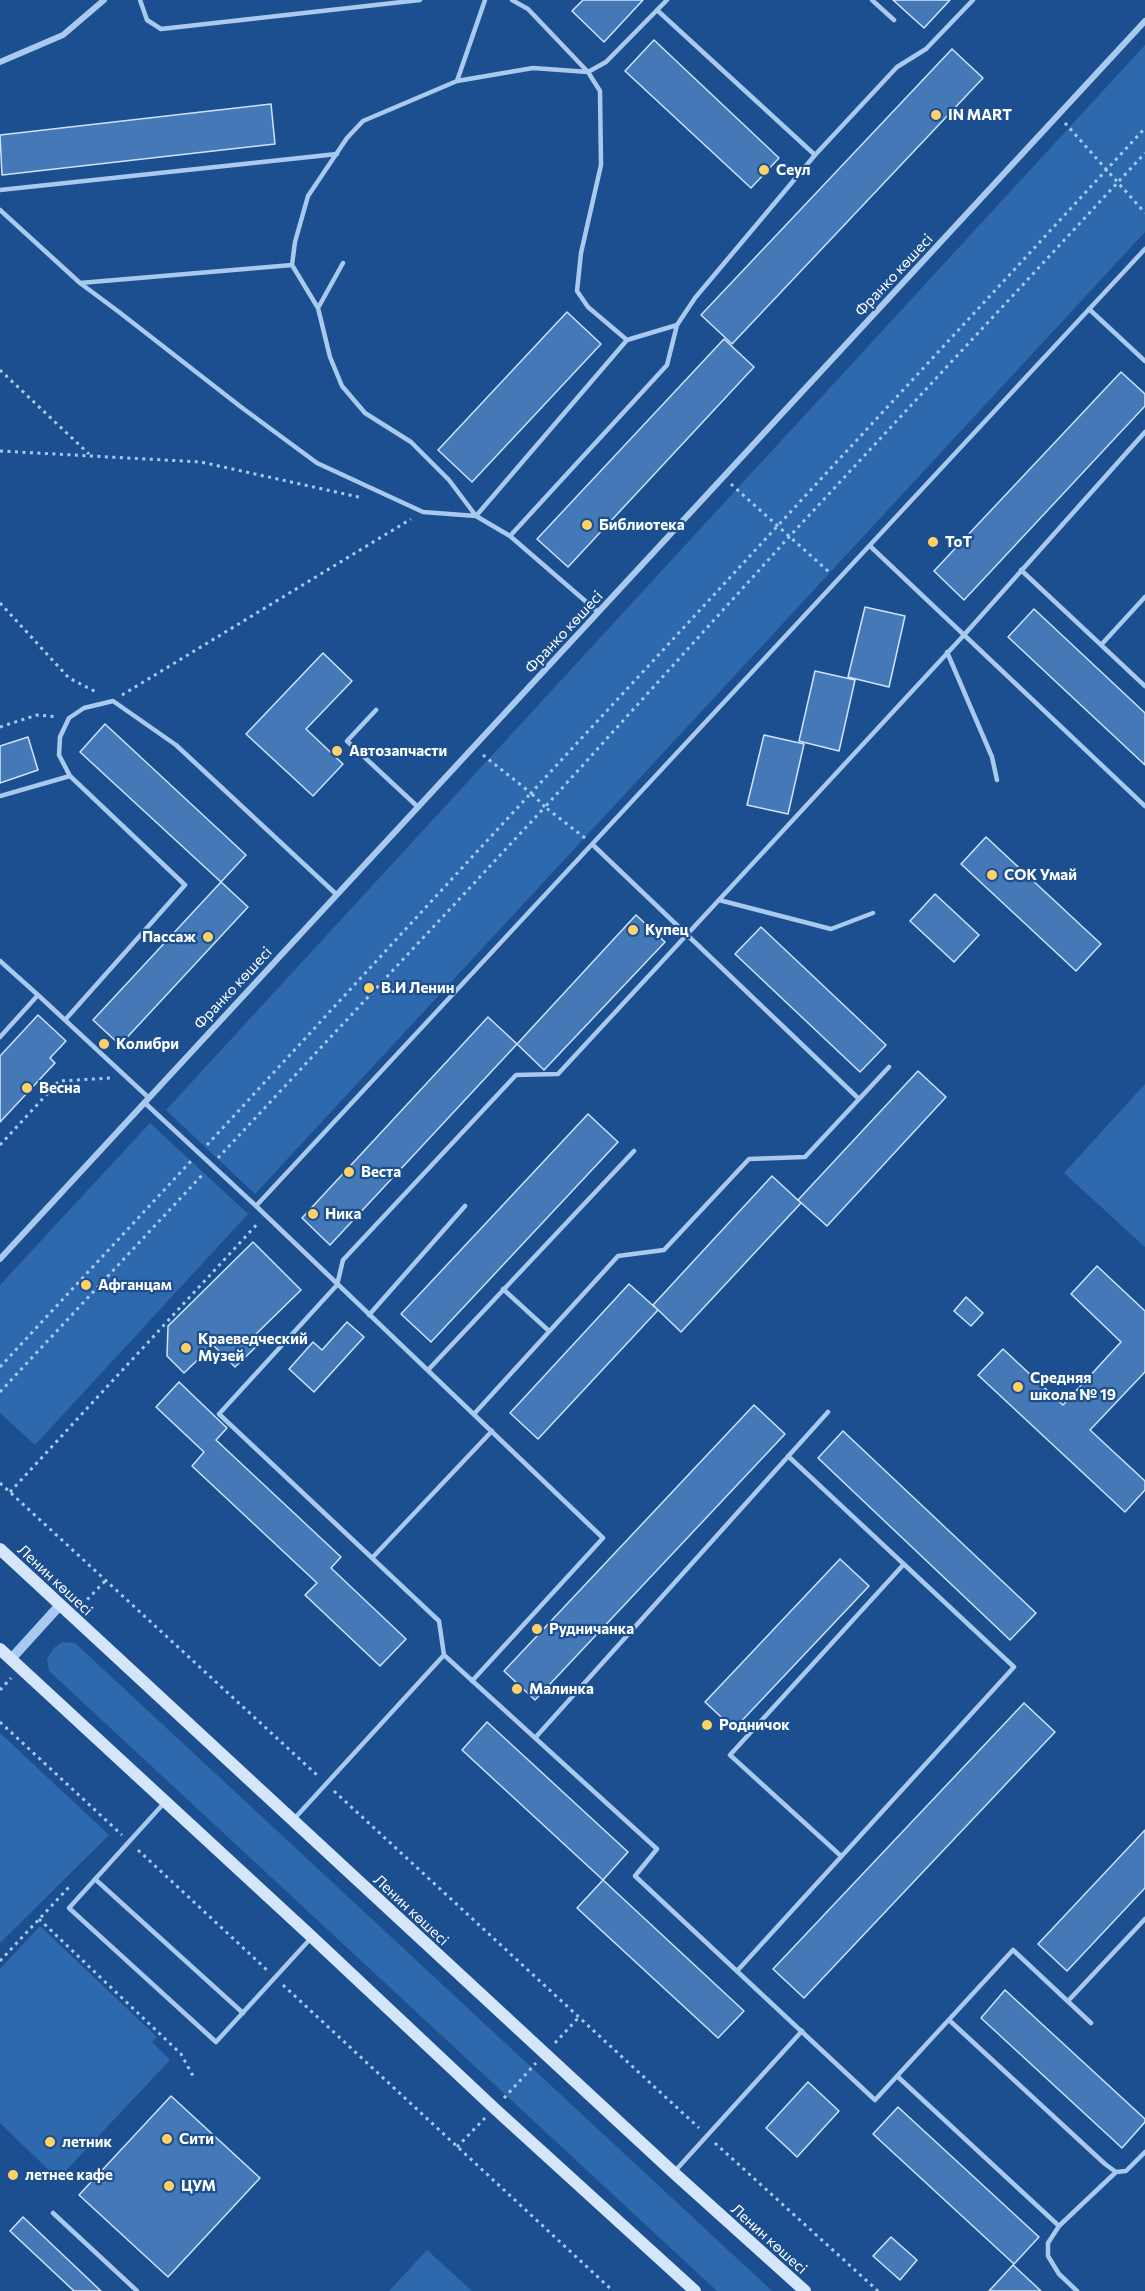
<!DOCTYPE html>
<html>
<head>
<meta charset="utf-8">
<style>
  body { margin:0 }
  canvas { display:block; background:#1b4f8f }
</style>
</head>
<body>
<canvas width="1145" height="2291"></canvas>
<script>
const context = document.querySelector('canvas').getContext('2d');
context.lineJoin = 'round';
function fill(path, color) { context.fillStyle = color; context.fill(path, 'evenodd'); }
const shape = rows => new Path2D(rows.map(r => 'M' + r).join(''));
function strokePath(path, color, width, dash) { context.strokeStyle = color; context.lineWidth = width; context.lineCap = dash ? 'butt' : 'round'; context.setLineDash(dash || []); context.stroke(path); }
function label(font, color, halo, rows, align = 'center') {
  context.font = font + ' Commissioner,sans-serif'; context.lineWidth = 4.5; context.setLineDash([]); context.textBaseline = 'middle'; context.strokeStyle = halo; context.fillStyle = color; for (const [text, x, y, turn = 0] of rows) {
    context.save(); context.translate(x, y); context.rotate((+turn || 0) * Math.PI / 180); context.textAlign = isNaN(turn) ? turn : align; if (halo) context.strokeText(text, 0, 0); context.fillText(text, 0, 0); context.restore();
  }
}
fill(shape([
  [1145,45,1145,232,255,1194,166,1110],
  [1145,1084,1145,1247,1064,1173],
  [150,1123,248,1214,35,1445,0,1413,0,1285],
  [62,1642,75,1643,772,2291,717,2291,49,1671,47,1659,54,1648],
  [0,1733,109,1835,0,1943],
  [40,1926,157,2037,152,2042,170,2060,58,2179,0,2123,0,1969],
  [427,2250,472,2291,389,2291]
]), '#2e69ad');
const building = shape([
  [583,0,643,0,604,42,572,11,583,0],
  [893,0,950,0,924,28,893,0],
  [654,40,779,158,751,188,625,71,654,40],
  [952,49,983,78,732,344,701,315,952,49],
  [271,104,275,144,2,175,0,135,271,104],
  [567,312,601,344,472,482,438,450,567,312],
  [724,339,754,367,568,567,537,539,724,339],
  [1121,372,1145,394,1145,406,964,600,934,571,1121,372],
  [865,607,905,616,889,687,848,677,865,607],
  [1034,609,1145,713,1145,765,1008,637,1034,609],
  [323,653,352,681,306,729,343,764,313,796,246,734,323,653],
  [815,671,855,680,839,751,799,741,815,671],
  [105,724,246,855,221,882,80,752,105,724],
  [764,735,804,744,788,814,747,805,764,735],
  [28,737,38,770,0,783,0,746,28,737],
  [986,837,1101,944,1076,971,961,864,986,837],
  [221,882,248,907,120,1045,93,1020,221,882],
  [935,894,979,935,954,962,910,921,935,894],
  [636,915,665,942,544,1070,517,1044,636,915],
  [761,927,886,1045,860,1072,735,954,761,927],
  [38,1015,66,1041,50,1058,55,1063,0,1122,0,1056,38,1015],
  [488,1017,517,1044,330,1245,302,1218,488,1017],
  [918,1071,946,1097,827,1226,798,1200,918,1071],
  [588,1114,618,1142,431,1342,401,1314,588,1114],
  [772,1176,801,1203,681,1332,653,1305,772,1176],
  [253,1242,301,1290,253,1337,260,1343,235,1367,213,1345,184,1373,167,1356,168,1326,253,1242],
  [1097,1266,1145,1311,1145,1372,1090,1430,1145,1481,1145,1490,1125,1512,978,1375,1003,1349,1063,1405,1121,1342,1071,1294,1097,1266],
  [629,1284,658,1310,538,1439,510,1413,629,1284],
  [966,1297,983,1313,971,1326,954,1311,966,1297],
  [347,1322,364,1337,314,1392,289,1369,313,1342,322,1350,347,1322],
  [179,1382,227,1428,216,1440,341,1557,331,1568,406,1639,380,1666,305,1595,317,1583,192,1466,204,1452,156,1407,179,1382],
  [754,1405,785,1434,535,1700,504,1671,754,1405],
  [843,1431,1036,1613,1010,1640,818,1458,843,1431],
  [840,1559,869,1586,734,1729,705,1702,840,1559],
  [1024,1703,1055,1732,804,1998,773,1969,1024,1703],
  [487,1722,628,1852,603,1880,462,1750,487,1722],
  [1145,1830,1145,1888,1067,1971,1038,1944,1145,1830],
  [603,1880,744,2011,718,2038,577,1908,603,1880],
  [1005,1990,1145,2119,1145,2122,1122,2148,981,2018,1005,1990],
  [808,2082,839,2111,797,2157,766,2128,808,2082],
  [171,2096,260,2178,168,2277,79,2195,171,2096],
  [898,2107,1039,2237,1014,2264,873,2134,898,2107],
  [23,2217,101,2291,74,2291,10,2231,23,2217],
  [891,2237,917,2260,900,2280,873,2256,891,2237],
  [1013,2265,1041,2291,989,2291,1013,2265]
]);
fill(building, '#4478b7');
strokePath(building, '#cfe3fa', 1.5);
strokePath(shape([
  [1065,123,1145,213],
  [0,370,89,454],
  [0,451,201,462,363,498],
  [731,484,829,572],
  [0,603,69,678,98,693],
  [122,695,411,519],
  [0,727,37,715,58,717],
  [483,755,531,793,1145,128],
  [585,838,545,807,789,537,1145,153],
  [0,1145,59,1081,111,1078],
  [207,1145,531,793,545,807,218,1158],
  [0,1367,192,1160],
  [0,1392,203,1174],
  [0,1483,318,1776],
  [10,1492,259,1222],
  [82,1605,105,1581],
  [0,1690,11,1678],
  [0,1722,122,1835],
  [334,1791,699,2128],
  [138,1850,267,1970],
  [39,1919,181,2054,193,2076],
  [0,1961,69,1887],
  [283,1985,613,2291],
  [555,2043,579,2017],
  [504,2098,536,2063],
  [715,2143,878,2291],
  [457,2147,485,2118]
]), '#a9c9ee', 3, [3, 4.5]);
strokePath(shape([
  [140,0,147,20,161,29,420,0],
  [485,0,457,81,363,121,347,138,308,196,295,242,292,265,318,308,330,357,342,386,365,413,411,442,449,480,476,516,510,536,598,612],
  [512,0,528,9,588,72,606,62,667,0],
  [872,0,894,20],
  [657,10,815,155],
  [457,81,533,68,588,72,600,91,601,165,581,253,577,291,588,307,627,340],
  [0,190,337,154],
  [0,210,80,283,292,265],
  [80,283,119,312,241,407,317,463,423,512,476,516,627,340,677,325],
  [318,308,343,263],
  [1089,309,1145,361],
  [510,536,667,365,677,325,695,298,815,155,897,67,926,49,973,0],
  [870,546,1145,806],
  [1021,570,1145,686],
  [1101,645,1145,597],
  [947,652,992,757,997,780],
  [376,710,347,741,418,807],
  [70,776,59,755,60,737,69,718,84,708,113,701,176,745,336,894],
  [0,796,70,776,185,885,65,1020],
  [593,845,859,1099],
  [719,900,831,929,873,913],
  [0,961,38,995],
  [0,1037,38,995,149,1098],
  [145,1103,256,1206,603,1538,472,1681],
  [256,1206,1145,249],
  [503,1289,549,1331],
  [369,1315,465,1206],
  [428,1370,634,1151],
  [474,1414,618,1256,664,1250,749,1159,805,1157,889,1067],
  [372,1558,492,1431],
  [535,1738,828,1412],
  [165,1802,69,1908,216,2042,312,1937],
  [294,1819,444,1655],
  [841,1856,730,1755,904,1564],
  [95,1879,243,2013],
  [737,1971,1014,1667,788,1456],
  [1068,2001,1145,1919],
  [949,2020,1105,2164,1116,2172,1126,2171,1145,2152],
  [1091,2023,1013,1950,875,2100,635,1876,657,1849,444,1655,439,1621,219,1414,337,1285,343,1260,516,1075,558,1074,964,635,1145,432],
  [897,2076,1059,2226,1048,2243,1048,2256,1059,2274,1077,2291],
  [675,2171,802,2031],
  [53,2213,137,2291],
  [1059,2226,1116,2172]
]), '#a9c9ee', 4.5);
strokePath(shape([
  [0,62,63,35,104,0],
  [0,1259,1145,21]
]), '#a9c9ee', 6);
strokePath(shape([
  [11,1659,60,1605]
]), '#a9c9ee', 10);
strokePath(shape([
  [0,1549,674,2173,805,2291],
  [0,1649,312,1937,494,2108,695,2291]
]), '#d6e6fa', 12);
for (const [x, y, r, color] of [
  [936,115,6,"#ffd166"],
  [764,170,6,"#ffd166"],
  [587,525,6,"#ffd166"],
  [933,542,6,"#ffd166"],
  [337,751,6,"#ffd166"],
  [992,875,6,"#ffd166"],
  [633,930,6,"#ffd166"],
  [208,937,6,"#ffd166"],
  [369,988,6,"#ffd166"],
  [104,1044,6,"#ffd166"],
  [27,1088,6,"#ffd166"],
  [349,1172,6,"#ffd166"],
  [313,1214,6,"#ffd166"],
  [86,1285,6,"#ffd166"],
  [186,1348,6,"#ffd166"],
  [1018,1387,6,"#ffd166"],
  [537,1629,6,"#ffd166"],
  [517,1689,6,"#ffd166"],
  [707,1725,6,"#ffd166"],
  [167,2139,6,"#ffd166"],
  [50,2142,6,"#ffd166"],
  [13,2175,6,"#ffd166"],
  [169,2186,6,"#ffd166"]
]) { const dot = new Path2D(); dot.arc(x, y, r, 0, 2 * Math.PI); context.fillStyle = color; context.fill(dot); strokePath(dot, '#1b4f8f', 2); }
label('bold 15px', '#fff', '#1b4f8f', [
  ["IN MART",948,115],
  ["Сеул",776,170],
  ["Библиотека",599,525],
  ["ТоТ",945,542],
  ["Автозапчасти",349,751],
  ["СОК Умай",1004,875],
  ["Купец",645,930],
  ["Пассаж",196,937,"right"],
  ["В.И Ленин",381,988],
  ["Колибри",116,1044],
  ["Весна",39,1088],
  ["Веста",361,1172],
  ["Ника",325,1214],
  ["Афганцам",98,1285],
  ["Краеведческий",198,1339],
  ["Музей",198,1356],
  ["Средняя",1030,1378],
  ["школа № 19",1030,1395],
  ["Рудничанка",549,1629],
  ["Малинка",529,1689],
  ["Родничок",719,1725],
  ["Сити",179,2139],
  ["летник",62,2142],
  ["летнее кафе",25,2175],
  ["ЦУМ",181,2186]
], 'left');
label('15px', '#fff', '#1b4f8f', [
  ["Франко көшесі",894,275,-47],
  ["Франко көшесі",564,632,-47],
  ["Франко көшесі",233,988,-47],
  ["Ленин көшесі",55,1580,43],
  ["Ленин көшесі",411,1910,43],
  ["Ленин көшесі",769,2239,42]
]);
</script>
</body>
</html>
